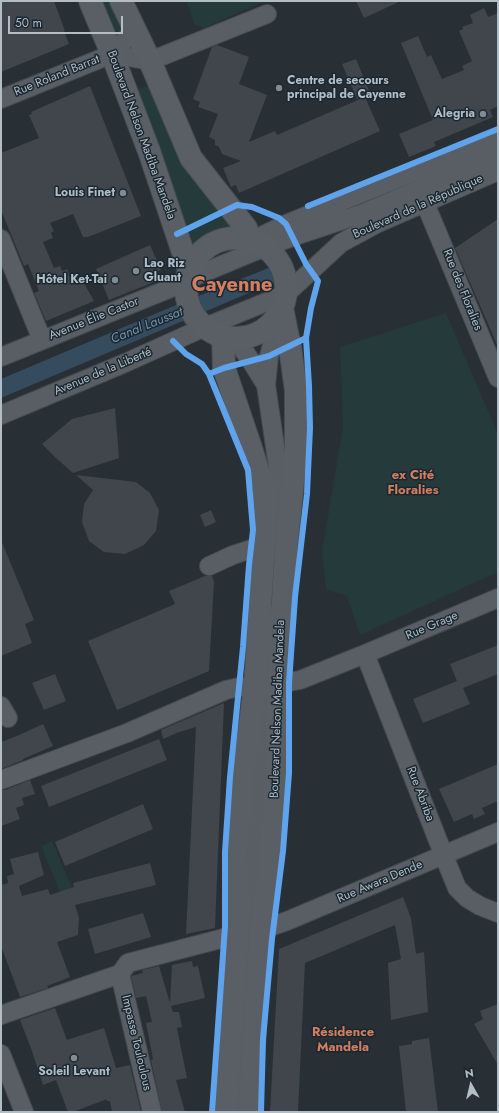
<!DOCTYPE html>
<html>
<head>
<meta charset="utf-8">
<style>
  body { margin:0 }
  #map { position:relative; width:499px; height:1113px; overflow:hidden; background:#282f35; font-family:Jost,sans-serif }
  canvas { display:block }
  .frame { position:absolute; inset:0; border:2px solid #b1bdc7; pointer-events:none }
  .north { position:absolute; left:451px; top:1065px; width:40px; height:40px; -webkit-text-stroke:3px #1b2730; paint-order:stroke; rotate:352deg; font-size:11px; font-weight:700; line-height:16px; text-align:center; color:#b1bdc7 }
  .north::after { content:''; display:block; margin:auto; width:14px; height:18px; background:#b1bdc7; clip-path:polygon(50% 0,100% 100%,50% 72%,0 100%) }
  .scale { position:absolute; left:8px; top:16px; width:115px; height:18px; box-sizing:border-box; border:2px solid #b1bdc7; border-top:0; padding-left:5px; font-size:12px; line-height:14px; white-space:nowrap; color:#b1bdc7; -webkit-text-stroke:3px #1b2730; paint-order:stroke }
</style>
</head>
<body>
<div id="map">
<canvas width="499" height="1113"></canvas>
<div class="frame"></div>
<div class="north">N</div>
<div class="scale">50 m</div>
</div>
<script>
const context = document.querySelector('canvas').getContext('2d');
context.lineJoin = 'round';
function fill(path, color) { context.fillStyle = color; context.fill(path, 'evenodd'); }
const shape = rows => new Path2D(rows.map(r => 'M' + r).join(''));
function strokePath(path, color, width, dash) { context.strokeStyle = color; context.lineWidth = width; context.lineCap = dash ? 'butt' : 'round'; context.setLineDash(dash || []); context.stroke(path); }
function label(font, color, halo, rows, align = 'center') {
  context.font = font + ' Jost,sans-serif'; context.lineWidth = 3; context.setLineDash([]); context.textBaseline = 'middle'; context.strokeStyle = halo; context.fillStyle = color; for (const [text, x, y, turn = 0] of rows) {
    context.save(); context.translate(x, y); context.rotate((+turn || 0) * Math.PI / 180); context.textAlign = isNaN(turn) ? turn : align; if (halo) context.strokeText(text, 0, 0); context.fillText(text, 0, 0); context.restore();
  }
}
fill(shape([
  [101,1,113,1,124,27,121,30,117,32,114,30],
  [186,1,265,1,204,28,195,25],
  [151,85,232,227,209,233,189,248,135,90],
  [446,313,498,434,498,572,360,635,347,596,326,589,322,552,343,427,340,347],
  [52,841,72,888,60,892,41,846]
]), '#253a3a');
fill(shape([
  [291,259,296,273,1,398,1,379,176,305]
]), '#354c5e');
fill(shape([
  [1,1,54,1,65,31,64,31,69,44,1,72],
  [356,1,401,1,364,18],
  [484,8,488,17,498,13,498,106,490,110,493,117,434,142,436,146,409,157,399,134,433,120,401,43,418,36,427,57,431,55,442,79,464,70,462,66,472,61,459,31,463,29,462,27,473,23,470,15],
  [217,45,249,57,239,84,267,95,249,142,275,131,277,135,365,97,380,131,239,193,236,185,231,187,223,168,241,161,222,154,219,147,215,145,215,140,209,137,218,114,198,107,200,102,193,99,212,47],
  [356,59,370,93,357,99,342,64],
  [90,86,141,216,88,237,83,237,73,214,50,223,54,231,51,233,53,238,43,242,54,268,60,266,62,271,67,269,71,280,80,276,94,301,46,321,34,293,39,291,28,264,24,266,1,210,1,153,39,138,29,115,32,114,31,112],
  [498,219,498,347,455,248],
  [150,245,161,270,151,274,154,282,109,300,96,269],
  [115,408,119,458,73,473,56,458,42,444,72,419],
  [76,475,136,482,150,493,159,510,156,531,144,545,125,554,104,552,89,541,82,522,84,504,93,490],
  [211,510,216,522,205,527,200,515],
  [1,540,34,620,25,624,32,643,1,656],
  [205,576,212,576,214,582,209,671,117,710,88,641,175,604,169,591],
  [498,645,498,674,463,688,470,704,423,723,413,699,457,681,450,664],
  [55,674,66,701,44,710,32,683],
  [224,703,215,928,186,934,196,727,179,732,163,739,161,730],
  [43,724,53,746,23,759,23,760,1,769,1,742,19,735],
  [159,739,167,760,49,807,41,786],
  [498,764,498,801,482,808,485,814,474,819,472,814,454,822,439,789],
  [30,780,35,794,22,798,24,805,16,808,20,819,1,826,1,790,5,790],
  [143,804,153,829,65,866,55,842],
  [38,852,44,875,19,886,22,896,48,889,50,895,74,887,73,883,150,863,156,885,75,905,79,918,78,935,57,942,70,977,47,986,48,988,20,997,1,946,1,885,8,883,7,876,14,874,10,859],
  [403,897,411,918,416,954,424,952,428,1012,391,1020,388,963,401,959,395,925,305,963,298,1112,270,1112,279,949],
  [143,913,151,937,95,954,88,929],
  [192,961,193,967,198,966,205,998,171,1006,173,1012,179,1012,182,1027,177,1028,187,1078,176,1080,185,1112,162,1112,151,1060,153,1059,146,1023,152,1022,146,996,136,998,131,976,143,973,142,970,159,966,170,1003,172,965],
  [498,1004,498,1065,474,1024,483,1019,480,1011],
  [55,1008,67,1040,104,1028,116,1068,130,1065,141,1112,112,1112,110,1101,107,1101,107,1099,73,1112,68,1112,56,1080,43,1085,32,1051,20,1020],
  [429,1038,438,1112,406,1112,399,1046,412,1044,412,1041]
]), '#40464c');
const minor = shape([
  [112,54,150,61,267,14],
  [1,99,112,54,134,30],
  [425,203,498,378],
  [1,239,42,340],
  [251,241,286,224,498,138],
  [235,338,251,361,266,385],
  [1,357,171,288,186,280,265,247,292,237,361,214,498,156],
  [1,415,125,363,205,327,286,294,341,243,378,223,498,171],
  [278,538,279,524,278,467,266,385,269,356,282,308],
  [209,566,233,555,264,545],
  [365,654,444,856,457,888,467,898,480,906,498,913],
  [278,684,300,680,365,654,498,598],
  [1,706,8,718],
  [1,780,127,733,226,690,239,687,255,687],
  [261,930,287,921,498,832],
  [120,974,152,1112],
  [1,1015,120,974,128,963,224,938,237,936],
  [1,1054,24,1112],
  [238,1112,240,1054,272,615]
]);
const major = shape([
  [90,1,112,54,149,151,189,270],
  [121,1,150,61,191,158,246,228,251,241],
  '186 288a50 50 0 1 1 100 0a50 50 0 1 1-100 0Z',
  [223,336,224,368,250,445,264,489,264,545,255,687,243,776,236,851,239,907,226,1112],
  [250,1112,261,930,272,850,276,774,278,684,286,550,296,451,296,391,290,347,282,308]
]);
strokePath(minor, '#464b50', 20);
strokePath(major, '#454c52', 24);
strokePath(minor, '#585e63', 18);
strokePath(major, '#5a5f65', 22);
strokePath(shape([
  [308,206,498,129],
  [177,234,237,205,252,207,279,218,286,224,306,264,318,281,311,308,306,338,309,386,310,428,307,494,295,597,289,683,289,773,283,851,272,939,263,1039,261,1112],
  [173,341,186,354,202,364,209,374,248,470,253,530,249,565,243,647,230,777,225,852,225,926,212,1112],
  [209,374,224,368,269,356,306,338]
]), '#60a3ed', 6);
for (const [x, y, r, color] of [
  [279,88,4,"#818b94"],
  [483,114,4,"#818b94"],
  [123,193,4,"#818b94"],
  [136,271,4,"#818b94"],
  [115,280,4,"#818b94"],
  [74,1058,4,"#818b94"]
]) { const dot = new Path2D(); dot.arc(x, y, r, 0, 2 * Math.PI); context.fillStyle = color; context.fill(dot); strokePath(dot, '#1b2730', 1.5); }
label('12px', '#b1bdc7', '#1b2730', [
  ["Rue Roland Barrat",57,76,-22],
  ["Boulevard Nelson Madiba Mandela",141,135,70],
  ["Boulevard de la République",418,207,-24],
  ["Rue des Floralies",462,290,68],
  ["Avenue Élie Castor",94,319,-22],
  ["Avenue de la Liberté",103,372,-23],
  ["Rue Grage",432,626,-23],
  ["Boulevard Nelson Madiba Mandela",278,709,-88],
  ["Rue Abriba",420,794,69],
  ["Rue Awara Dende",380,882,-23],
  ["Impasse Touloulous",136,1043,77]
]);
label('bold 12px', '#b1bdc7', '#1b2730', [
  ["Centre de secours",287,81,"left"],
  ["principal de Cayenne",287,95,"left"],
  ["Alegria",475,114],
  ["Louis Finet",115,193],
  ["Lao Riz",144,264,"left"],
  ["Gluant",144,278,"left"],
  ["Hôtel Ket-Tai",107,280],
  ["Soleil Levant",74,1072,"center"]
], 'right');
label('italic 13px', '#7193aa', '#1b2730', [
  ["Canal Laussat",147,326,-22]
]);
label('bold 13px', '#d37f5f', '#1b2730', [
  ["ex Cité",413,476],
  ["Floralies",413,491],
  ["Résidence",343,1033],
  ["Mandela",343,1048]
]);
label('bold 20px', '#d37f5f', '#1b2730', [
  ["Cayenne",232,286]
]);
</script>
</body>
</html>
